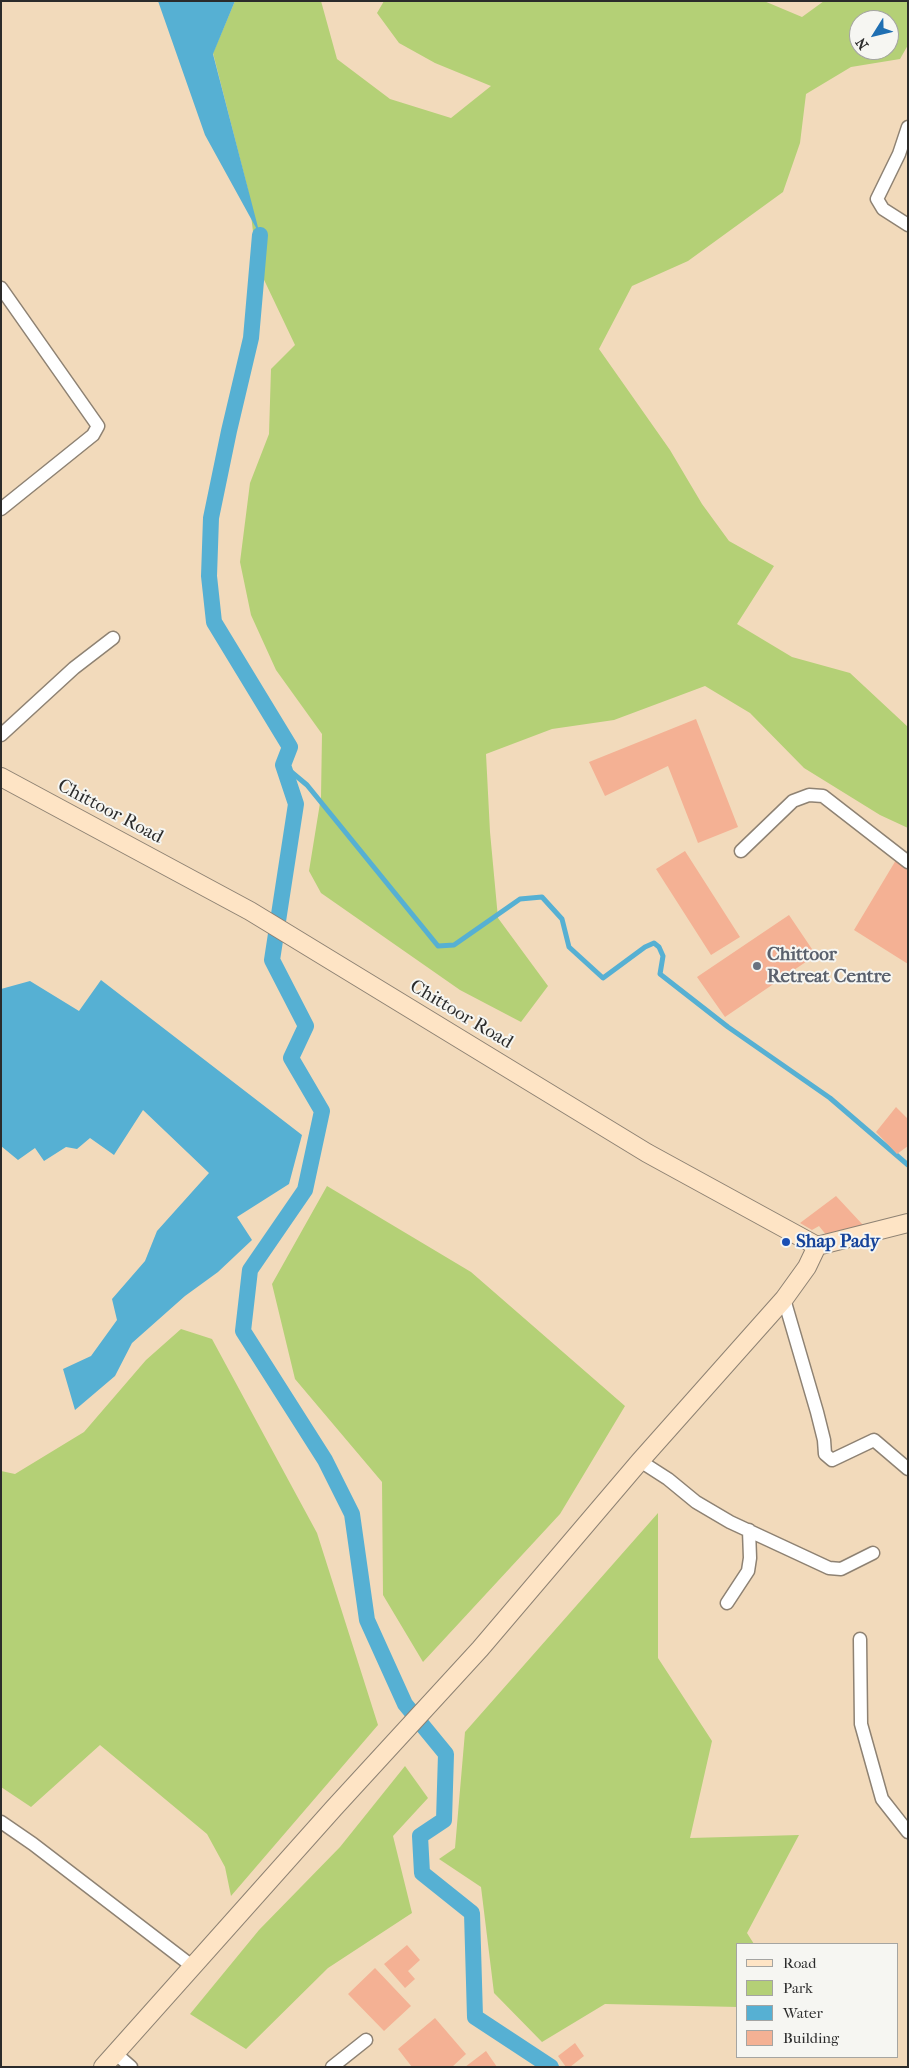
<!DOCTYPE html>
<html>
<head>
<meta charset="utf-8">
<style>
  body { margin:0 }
  #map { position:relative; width:909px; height:2068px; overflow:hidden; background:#f2dabb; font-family:"IM FELL French Canon",serif }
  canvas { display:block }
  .frame { position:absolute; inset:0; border:2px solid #2b2b2b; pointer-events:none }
  .legend { position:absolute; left:736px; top:1943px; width:162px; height:115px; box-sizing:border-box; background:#f6f6f2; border:1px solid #a5a5a2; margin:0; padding:6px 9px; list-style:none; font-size:15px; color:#2b2b2b }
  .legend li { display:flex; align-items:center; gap:10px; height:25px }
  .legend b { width:25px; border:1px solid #a5a5a2 }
  .north { position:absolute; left:849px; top:10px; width:50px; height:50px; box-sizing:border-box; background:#f6f6f2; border:1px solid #a5a5a2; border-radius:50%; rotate:234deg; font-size:14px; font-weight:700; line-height:20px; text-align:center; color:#2b2b2b }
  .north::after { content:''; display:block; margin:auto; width:18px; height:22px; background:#1f6fb2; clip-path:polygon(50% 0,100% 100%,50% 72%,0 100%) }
</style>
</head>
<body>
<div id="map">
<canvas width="909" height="2068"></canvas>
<div class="frame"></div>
<ul class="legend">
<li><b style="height:6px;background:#fee4c5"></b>Road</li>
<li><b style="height:14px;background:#b4d076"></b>Park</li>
<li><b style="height:14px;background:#56b0d3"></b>Water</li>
<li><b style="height:14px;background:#f4b194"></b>Building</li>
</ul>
<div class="north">N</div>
</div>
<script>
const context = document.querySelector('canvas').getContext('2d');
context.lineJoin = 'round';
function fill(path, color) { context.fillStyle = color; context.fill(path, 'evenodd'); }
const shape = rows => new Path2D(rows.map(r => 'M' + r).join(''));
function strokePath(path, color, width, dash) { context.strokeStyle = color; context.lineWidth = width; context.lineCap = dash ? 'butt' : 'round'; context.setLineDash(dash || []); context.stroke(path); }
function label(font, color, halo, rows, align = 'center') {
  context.font = font + ' "IM FELL French Canon",serif'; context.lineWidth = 4; context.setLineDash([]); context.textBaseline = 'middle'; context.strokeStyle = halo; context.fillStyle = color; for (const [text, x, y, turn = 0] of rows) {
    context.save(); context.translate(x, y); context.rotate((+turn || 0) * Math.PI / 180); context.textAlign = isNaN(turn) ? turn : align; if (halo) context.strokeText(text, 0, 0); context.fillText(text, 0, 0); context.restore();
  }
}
fill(shape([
  [235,1,321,1,337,59,390,99,451,118,491,86,435,63,399,43,377,13,384,1,764,1,802,17,824,1,908,1,908,45,900,59,851,67,806,94,800,143,783,192,688,261,632,286,599,349,670,450,702,504,729,541,774,566,737,624,792,657,850,673,908,727,908,828,880,815,804,768,750,713,705,686,614,720,552,729,486,754,490,832,498,918,548,986,521,1022,460,990,321,893,309,871,321,797,322,734,276,670,251,615,240,562,250,483,269,434,271,369,295,345,257,265,248,190,213,53],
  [859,20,889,20,889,50,859,50],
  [327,1186,471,1272,625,1406,560,1514,423,1662,383,1595,382,1482,295,1379,272,1284],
  [181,1329,212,1339,317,1533,378,1725,231,1896,225,1867,207,1834,100,1745,31,1807,1,1787,1,1471,15,1474,84,1432,146,1360],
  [658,1513,658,1658,712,1741,690,1838,799,1835,747,1933,754,1944,738,1944,738,2007,605,2004,542,2042,494,1993,481,1887,439,1859,455,1848,465,1732],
  [405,1766,428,1798,393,1836,412,1913,328,1968,246,2049,190,2014,259,1930,340,1847]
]), '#b4d076');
fill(shape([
  [158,1,235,1,213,54,260,235,205,135],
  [101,980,302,1135,289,1184,237,1217,252,1240,218,1272,185,1296,132,1343,115,1376,75,1410,63,1369,91,1356,117,1320,112,1299,145,1261,157,1231,209,1173,143,1110,114,1155,90,1138,77,1149,66,1147,44,1161,35,1148,18,1160,1,1146,1,989,30,981,79,1011]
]), '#56b0d3');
strokePath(shape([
  [283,765,307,785,438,946,454,945,520,899,542,897,562,919,569,947,603,978,645,947,654,943,659,947,663,956,660,974,728,1027,830,1098,908,1165]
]), '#56b0d3', 5);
strokePath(shape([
  [260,235,251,338,229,431,211,518,209,576,214,622,290,747,283,765,296,804,272,960,306,1026,291,1058,322,1111,305,1190,250,1270,243,1331,325,1460,352,1514,367,1620,405,1704,446,1754,444,1820,420,1836,422,1873,472,1913,475,2017,551,2067]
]), '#56b0d3', 16);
fill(shape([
  [696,719,738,827,698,843,668,766,605,796,589,762],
  [685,851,740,937,711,955,656,869],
  [896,860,908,868,908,964,854,930],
  [789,915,816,955,725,1017,697,977],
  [896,1107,908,1119,908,1146,897,1154,876,1132],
  [836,1196,863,1225,827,1236,819,1226,812,1230,800,1223],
  [407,1945,420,1960,408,1971,415,1979,405,1988,384,1964],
  [375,1968,411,2006,384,2031,348,1994],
  [435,2018,466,2054,452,2067,412,2067,398,2049],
  [575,2043,584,2056,570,2067,566,2067,558,2056],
  [486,2051,497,2067,465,2067]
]), '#f4b194');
const street = shape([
  [908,127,899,154,877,199,883,209,908,225],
  [1,288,98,426,93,435,1,509],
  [1,735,74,668,113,638],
  [741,851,793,801,809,795,823,796,908,862],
  [784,1299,817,1412,824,1440,825,1454,832,1460,874,1440,908,1469],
  [640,1461,668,1479,696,1502,730,1522,829,1568,841,1569,873,1553],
  [727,1603,748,1571,750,1558,749,1530],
  [860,1639,861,1724,882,1799,908,1832],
  [1,1822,33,1844,192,1966],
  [115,2053,131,2067],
  [332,2067,366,2040]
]);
const secondary = shape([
  [1,777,250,911,647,1153,817,1246,908,1223],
  [103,2067,334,1808,480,1649,640,1461,784,1299,807,1267,817,1246]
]);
strokePath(street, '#8e8273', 15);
strokePath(secondary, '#8e8273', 20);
strokePath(street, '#fff', 12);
strokePath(secondary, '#fee4c5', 18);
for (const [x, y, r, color] of [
  [757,966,5,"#6b7280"],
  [786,1242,5,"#1a4fb4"]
]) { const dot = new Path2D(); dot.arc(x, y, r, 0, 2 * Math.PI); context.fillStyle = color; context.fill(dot); strokePath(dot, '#f6f6f2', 2); }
label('19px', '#2b2b2b', '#f6f6f2', [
  ["Chittoor Road",110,812,28],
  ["Chittoor Road",461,1015,31]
]);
label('bold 19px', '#5b616d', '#f6f6f2', [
  ["Chittoor",767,955],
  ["Retreat Centre",767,977]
], 'left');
label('bold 19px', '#164399', '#f6f6f2', [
  ["Shap Pady",796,1242]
], 'left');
</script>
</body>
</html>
